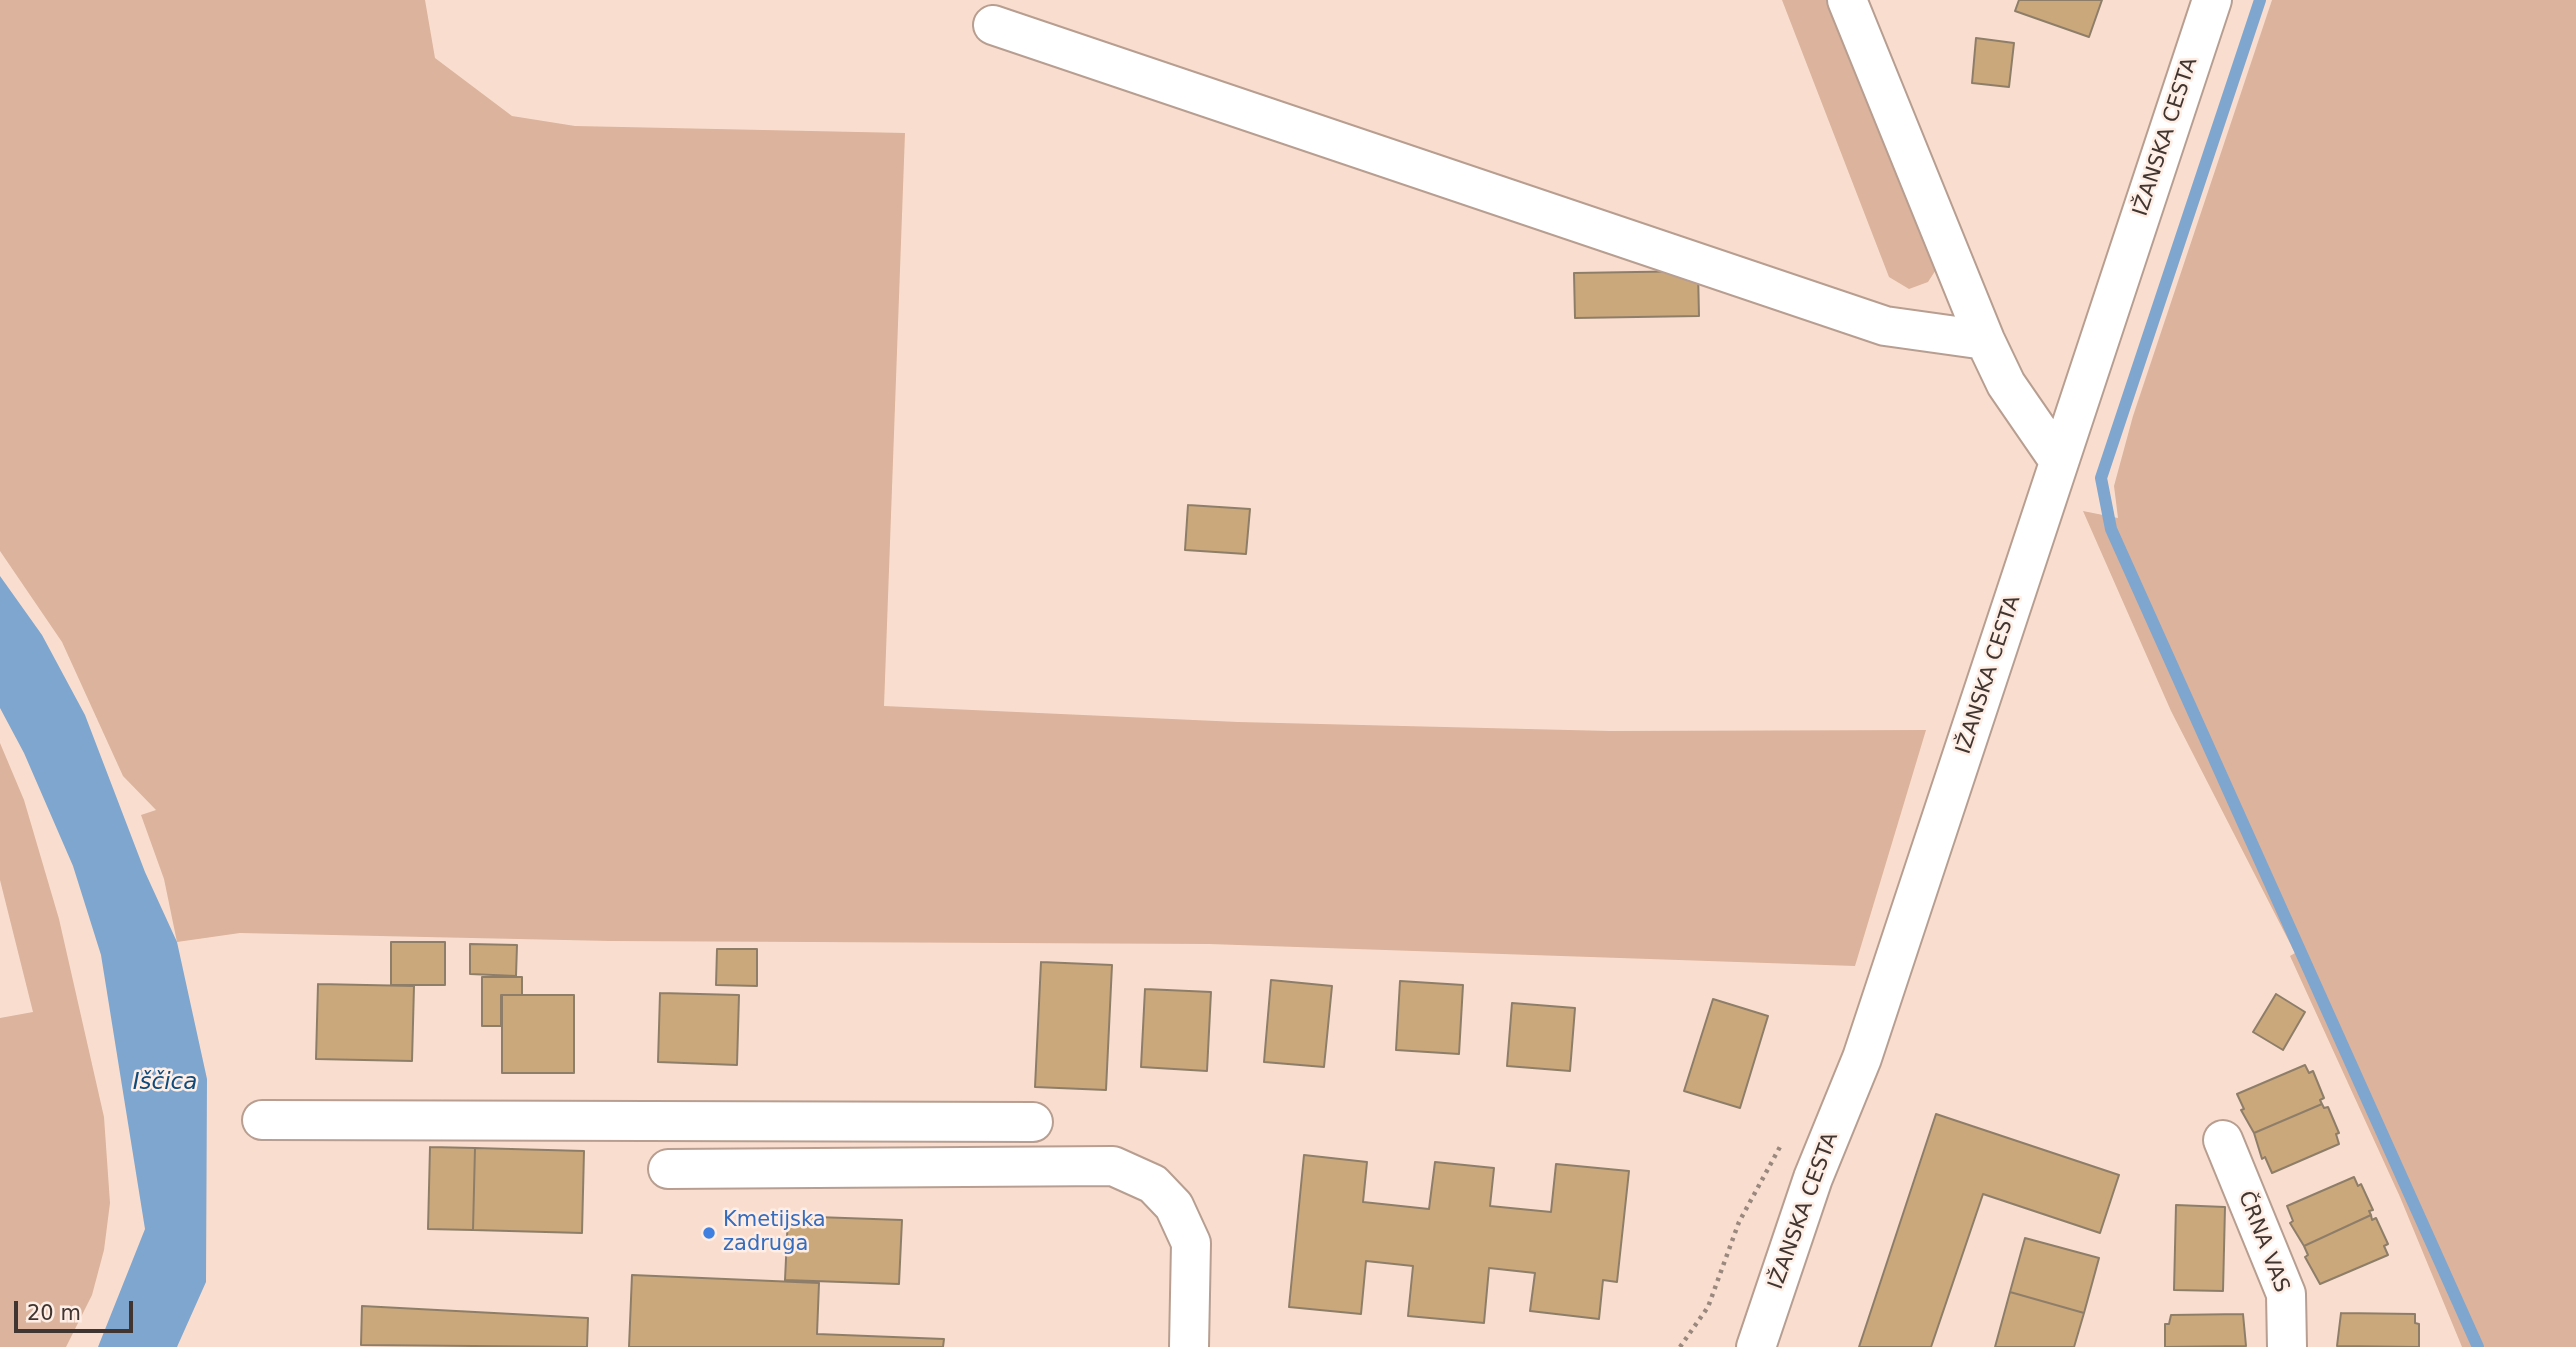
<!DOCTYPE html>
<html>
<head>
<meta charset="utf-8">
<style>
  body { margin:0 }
  #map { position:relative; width:2576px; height:1347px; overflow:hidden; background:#f9decf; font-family:"DejaVu Sans",sans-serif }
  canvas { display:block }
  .scale { position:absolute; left:14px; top:1301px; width:119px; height:32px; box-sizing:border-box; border:4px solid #403530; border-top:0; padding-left:9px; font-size:21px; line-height:24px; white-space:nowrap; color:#403530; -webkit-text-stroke:5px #feeee5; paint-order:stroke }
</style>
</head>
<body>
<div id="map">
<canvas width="2576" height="1347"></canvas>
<div class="scale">20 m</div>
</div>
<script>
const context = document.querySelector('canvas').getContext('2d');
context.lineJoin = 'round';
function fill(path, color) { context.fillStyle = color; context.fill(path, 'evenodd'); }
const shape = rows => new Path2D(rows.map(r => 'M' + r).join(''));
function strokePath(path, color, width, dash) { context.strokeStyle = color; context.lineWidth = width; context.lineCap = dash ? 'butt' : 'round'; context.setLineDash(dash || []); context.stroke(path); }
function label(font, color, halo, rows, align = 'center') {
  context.font = font + ' "DejaVu Sans",sans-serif'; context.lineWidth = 5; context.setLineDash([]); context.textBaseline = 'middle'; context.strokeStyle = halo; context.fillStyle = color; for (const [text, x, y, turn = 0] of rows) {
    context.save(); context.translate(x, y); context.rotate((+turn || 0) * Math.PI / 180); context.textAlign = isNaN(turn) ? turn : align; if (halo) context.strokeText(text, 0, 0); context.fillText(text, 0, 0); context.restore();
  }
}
fill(shape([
  [0,0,425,0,435,58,512,116,575,126,905,133,884,706,1238,722,1610,731,1926,730,1855,966,1209,944,611,941,240,933,177,942,164,879,141,815,156,810,123,776,62,642,0,551],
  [1782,0,1832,0,1939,265,1928,282,1909,289,1889,277],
  [2272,0,2576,0,2576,1347,2462,1347,2400,1197,2290,956,2295,953,2171,711,2083,511,2118,518,2114,486,2133,416],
  [0,743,24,800,59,919,104,1117,110,1203,104,1250,92,1295,66,1347,0,1347,0,1018,33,1012,0,880]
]), '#dcb39c');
fill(shape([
  [0,576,42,635,85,715,145,872,177,942,207,1079,206,1282,177,1347,98,1347,145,1229,101,955,73,866,24,753,0,708]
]), '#7fa6ce');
strokePath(shape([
  [2260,0,2101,478,2111,529,2478,1347]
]), '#7fa6ce', 12);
const building = shape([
  [2019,0,2102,0,2089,37,2015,11,2019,0],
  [1976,38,2014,43,2009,87,1972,83,1976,38],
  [1698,271,1699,316,1575,318,1574,273,1698,271],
  [1188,505,1250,509,1246,554,1185,550,1188,505],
  [391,942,445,942,445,985,391,985,391,942],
  [470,944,517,945,516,976,470,974,470,944],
  [717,949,757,949,757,986,716,985,717,949],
  [1041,962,1112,965,1106,1090,1035,1087,1041,962],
  [482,977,522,977,522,995,501,995,501,1026,482,1026,482,977],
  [1271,980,1332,986,1324,1067,1264,1062,1271,980],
  [1400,981,1463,985,1459,1054,1396,1050,1400,981],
  [318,984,414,986,412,1061,316,1059,318,984],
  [1145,989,1211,992,1207,1071,1141,1067,1145,989],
  [660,993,739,995,737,1065,658,1062,660,993],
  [2276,994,2305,1012,2283,1050,2253,1032,2276,994],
  [502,995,574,995,574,1073,502,1073,502,995],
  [1713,999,1768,1016,1740,1108,1684,1091,1713,999],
  [1512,1003,1575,1008,1570,1071,1507,1066,1512,1003],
  [2305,1065,2309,1073,2313,1071,2324,1098,2320,1100,2322,1104,2254,1133,2241,1110,2244,1109,2237,1094,2305,1065],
  [2322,1104,2324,1108,2328,1107,2339,1133,2336,1134,2339,1144,2272,1173,2265,1157,2262,1159,2254,1133,2322,1104],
  [1936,1114,2119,1175,2100,1233,1983,1194,1931,1347,1859,1347,1936,1114],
  [430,1147,475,1148,473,1230,428,1229,430,1147],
  [475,1148,584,1151,582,1233,473,1230,475,1148],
  [1304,1155,1367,1162,1363,1202,1429,1209,1435,1162,1494,1168,1490,1206,1551,1212,1556,1164,1629,1171,1617,1282,1603,1280,1599,1319,1530,1311,1535,1273,1489,1268,1484,1323,1408,1316,1413,1266,1366,1261,1361,1314,1289,1307,1304,1155],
  [2354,1177,2358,1186,2361,1184,2373,1210,2369,1211,2371,1215,2304,1246,2290,1223,2293,1221,2287,1206,2354,1177],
  [2176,1205,2225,1207,2223,1291,2174,1290,2176,1205],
  [2371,1215,2372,1220,2376,1218,2388,1244,2384,1246,2388,1255,2320,1284,2305,1257,2308,1255,2304,1246,2371,1215],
  [788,1216,902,1220,899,1284,785,1280,788,1216],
  [2025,1238,2099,1258,2084,1313,2010,1292,2025,1238],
  [632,1275,819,1283,817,1334,944,1339,943,1347,629,1347,632,1275],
  [2010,1292,2084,1313,2074,1347,1995,1347,2010,1292],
  [362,1306,588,1318,587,1347,361,1345,362,1306],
  [2341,1313,2415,1314,2415,1323,2419,1324,2419,1347,2337,1346,2341,1313],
  [2243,1314,2246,1346,2165,1347,2165,1324,2169,1324,2171,1315,2243,1314]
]);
fill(building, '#cba87b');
strokePath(building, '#8e7e69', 2);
const minor = shape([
  [1847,0,1985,340,2006,384,2059,461],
  [993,25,1885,326,1985,340],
  [262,1120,1033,1122],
  [2223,1140,2286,1294,2287,1347],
  [668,1169,1113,1166,1153,1184,1174,1206,1191,1243,1189,1347],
  [1756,1347,1813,1178,1862,1058,2212,0]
]);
strokePath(minor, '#b79e90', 42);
strokePath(shape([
  [1680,1347,1708,1307,1739,1222,1781,1145]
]), '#9a887e', 4.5, [3.5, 5]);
strokePath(minor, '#fff', 38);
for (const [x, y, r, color] of [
  [709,1233,7,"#3f7fe0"]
]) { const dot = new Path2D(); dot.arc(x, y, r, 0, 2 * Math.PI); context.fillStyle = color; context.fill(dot); strokePath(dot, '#feeee5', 2.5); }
label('21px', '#403530', '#feeee5', [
  ["IŽANSKA CESTA",2166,137,-72],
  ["IŽANSKA CESTA",1989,675,-72],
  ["IŽANSKA CESTA",1804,1211,-70],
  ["ČRNA VAS",2263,1242,69]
]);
label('21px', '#366cbe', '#feeee5', [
  ["Kmetijska",723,1221],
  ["zadruga",723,1245]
], 'left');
label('italic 23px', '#0e4a7c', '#feeee5', [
  ["Iščica",165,1083]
]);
</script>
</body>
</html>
